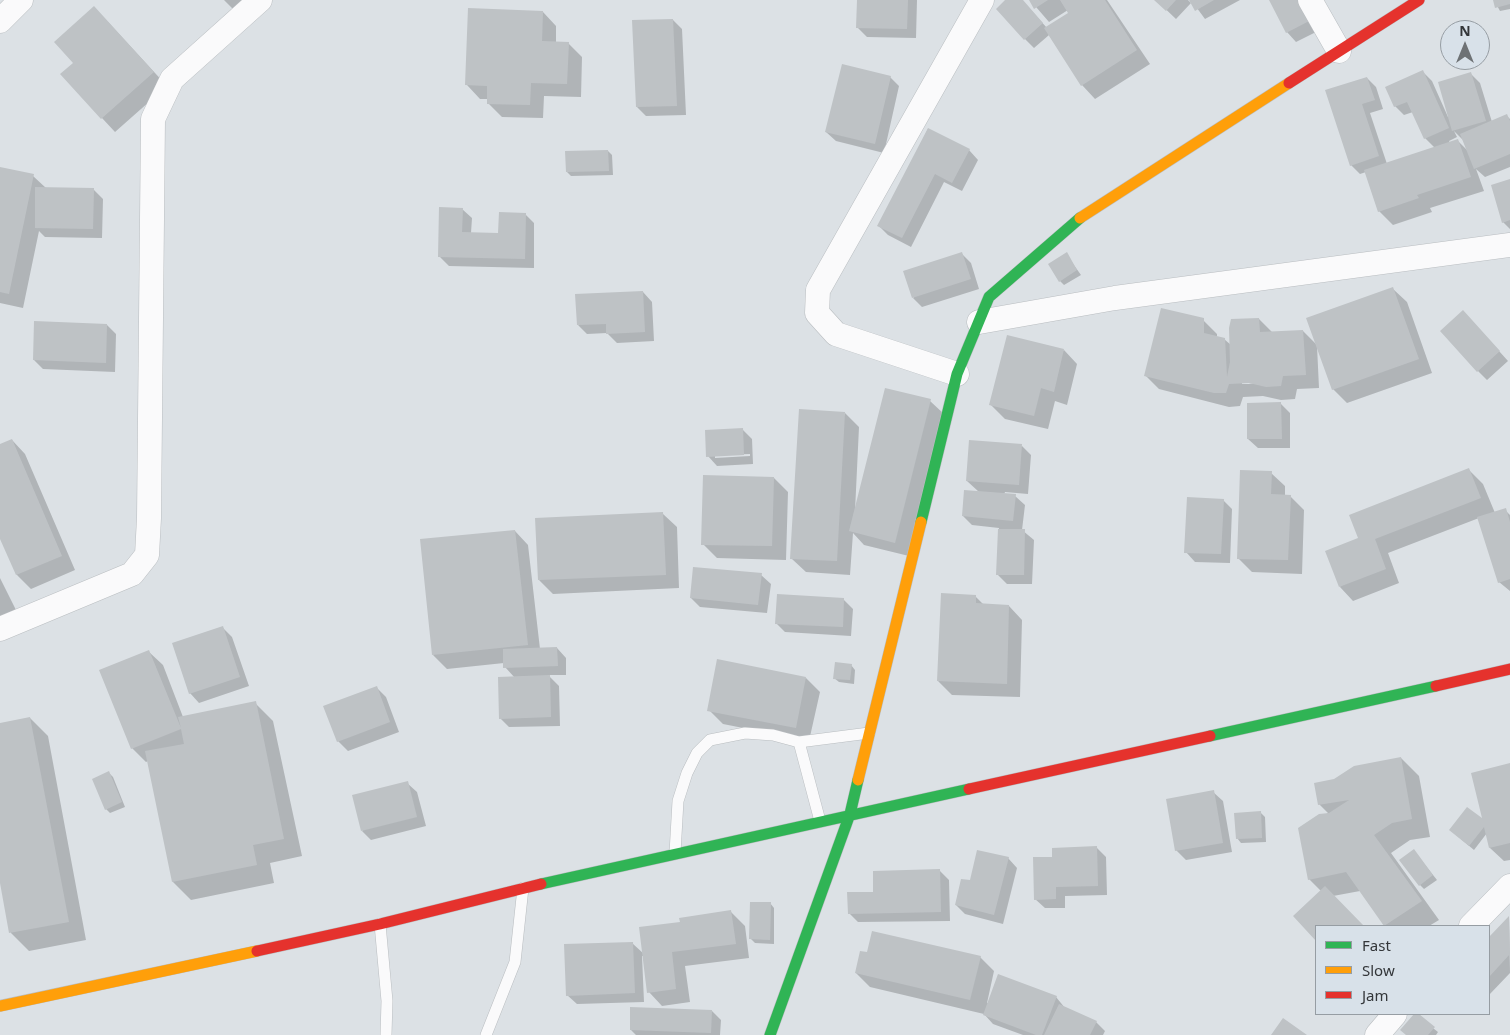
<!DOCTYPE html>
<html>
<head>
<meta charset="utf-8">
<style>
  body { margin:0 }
  #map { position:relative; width:1510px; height:1035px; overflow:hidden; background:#dce1e5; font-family:"Noto Sans",sans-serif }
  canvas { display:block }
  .legend { position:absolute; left:1315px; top:925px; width:175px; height:90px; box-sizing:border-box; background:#d8e1e9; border:1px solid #969da3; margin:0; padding:6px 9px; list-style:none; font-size:15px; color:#333639 }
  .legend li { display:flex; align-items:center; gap:10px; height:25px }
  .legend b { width:25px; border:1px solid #969da3 }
  .north { position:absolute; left:1440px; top:20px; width:50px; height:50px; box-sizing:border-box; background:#d8e1e9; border:1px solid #969da3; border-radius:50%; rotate:0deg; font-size:14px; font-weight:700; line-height:20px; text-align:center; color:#333639 }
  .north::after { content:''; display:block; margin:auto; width:18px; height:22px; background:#6e7275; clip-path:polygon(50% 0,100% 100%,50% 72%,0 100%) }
</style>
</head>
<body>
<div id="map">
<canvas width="1510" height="1035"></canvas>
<ul class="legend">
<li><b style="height:6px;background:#30b455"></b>Fast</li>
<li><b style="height:6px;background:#ff9f0a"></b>Slow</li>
<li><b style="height:6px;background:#e5322d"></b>Jam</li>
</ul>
<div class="north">N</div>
</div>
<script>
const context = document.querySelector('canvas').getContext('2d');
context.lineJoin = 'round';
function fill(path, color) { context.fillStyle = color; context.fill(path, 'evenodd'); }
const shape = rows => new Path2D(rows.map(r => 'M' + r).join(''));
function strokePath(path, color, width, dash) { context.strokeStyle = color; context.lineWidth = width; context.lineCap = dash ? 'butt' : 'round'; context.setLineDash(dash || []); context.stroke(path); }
fill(shape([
  [224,0,253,0,238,14],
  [858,0,917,0,916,38,867,37,857,27],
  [1007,0,1022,0,1047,28,1070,13,1068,10,1049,22,1030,0,1107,0,1150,64,1095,99,1082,85,1049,35,1034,48,1025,39],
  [1156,0,1188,0,1191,3,1176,19],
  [1191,0,1240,0,1205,19],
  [1270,0,1322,29,1296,42,1287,32],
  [1494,0,1510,0,1510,9,1500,11],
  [543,12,556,26,556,43,568,43,582,57,581,97,544,96,543,118,502,117,488,103,488,99,480,99,467,85],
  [673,20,682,29,686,115,646,116,637,107],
  [108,22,167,86,115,132,102,118,75,63],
  [1422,71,1432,81,1448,117,1471,74,1480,83,1492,122,1507,116,1510,119,1510,167,1485,177,1476,169,1484,191,1430,208,1432,212,1393,225,1379,211,1366,172,1360,174,1351,165,1327,91,1367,78,1376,87,1383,109,1370,113,1387,164,1435,148,1425,138,1413,112,1404,115,1395,106],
  [1454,131,1463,140,1468,151,1457,140,1450,143,1449,141,1457,137],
  [890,77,899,86,884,153,836,141,826,132],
  [928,129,969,150,978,160,962,191,944,182,911,247,888,235,879,226],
  [608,151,612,155,613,175,571,176,567,172],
  [0,169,33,176,46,188,94,190,103,199,102,238,45,237,39,231,23,308,0,303],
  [1510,181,1510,229,1503,222],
  [462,209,472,218,471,233,499,234,525,214,534,223,534,268,449,266,440,257],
  [962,254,971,263,979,289,922,307,913,298],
  [1066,254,1081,275,1064,285,1060,281],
  [1393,289,1407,302,1432,373,1347,403,1333,389,1317,346,1319,388,1297,389,1295,399,1281,400,1263,396,1243,397,1240,406,1229,407,1159,389,1145,375,1203,320,1217,334,1217,337,1224,339,1231,345,1259,319,1273,333,1303,331,1317,345],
  [1242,382,1255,384,1242,384],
  [643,292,652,302,654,341,617,343,607,333,587,334,578,325],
  [1472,321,1508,361,1487,380,1478,371],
  [107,325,116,334,115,372,43,369,34,360],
  [1064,350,1077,364,1067,405,1055,401,1048,429,1005,419,991,405],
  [930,401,944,414,909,556,864,545,853,533,850,575,806,572,792,559,845,413,859,427,855,511],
  [1281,404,1290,413,1290,448,1258,448,1248,439],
  [743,430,752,439,753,464,717,466,708,456],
  [750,454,750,456,715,458,715,455],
  [12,440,25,454,75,570,31,589,17,575,0,536,0,445],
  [1022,446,1031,455,1028,494,1005,492,1004,495,1015,496,1025,505,1022,530,1034,540,1032,584,1007,584,997,574,999,528,972,525,963,516,979,492,967,481],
  [1469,470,1483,484,1495,513,1505,510,1510,515,1510,591,1499,582,1479,518,1388,553,1399,583,1353,601,1340,587,1360,539],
  [1271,473,1285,486,1285,496,1290,496,1304,510,1302,574,1252,572,1238,558],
  [774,478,788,492,786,560,717,558,703,544],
  [1223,500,1232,509,1230,563,1195,562,1186,552],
  [663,514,677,527,679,588,553,594,539,580],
  [515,531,528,545,540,649,557,648,566,658,566,675,548,675,559,686,560,726,509,727,500,718,515,678,505,667,504,663,447,669,433,655],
  [761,575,771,584,767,613,700,607,691,598],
  [0,578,17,612,0,620],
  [975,596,984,605,1009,606,1022,620,1020,697,952,695,938,681],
  [843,599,853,609,851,636,785,632,776,623],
  [223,628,232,637,249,686,199,703,190,693],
  [149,652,163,665,183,717,255,703,273,721,302,856,270,863,274,883,191,900,173,882,148,761,146,762,132,748],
  [851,665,855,670,854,684,839,682,834,678],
  [806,678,820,692,809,741,723,724,709,710],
  [377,688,386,697,399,732,348,751,338,741],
  [30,718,48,736,86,940,29,951,11,933,0,876,0,724],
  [1401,758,1419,776,1430,837,1410,840,1391,853,1439,920,1429,926,1385,926,1360,891,1333,896,1363,926,1316,926,1316,939,1294,916,1321,891,1309,879,1300,829,1328,813,1319,804,1335,780],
  [1510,765,1510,860,1504,861,1490,848,1487,833,1474,850,1450,830,1484,821],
  [109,773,113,777,125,807,110,813,106,809],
  [407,783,417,792,426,826,371,840,362,831],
  [1213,792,1223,801,1232,852,1186,860,1176,850],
  [1260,812,1265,817,1266,842,1241,843,1237,838],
  [1097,848,1106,857,1107,895,1065,896,1065,908,1045,908,1035,899],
  [1414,851,1437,880,1424,889,1420,885],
  [1008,858,1017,868,1003,924,965,914,956,905,970,882],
  [940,871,949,880,950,921,858,922,849,913,874,893],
  [770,903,774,908,774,944,755,943,751,939],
  [731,912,745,926,749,958,685,966,690,1002,662,1006,649,992,644,956,642,956,644,1002,577,1004,567,995,632,943,644,954],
  [1509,917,1510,973,1489,995,1489,939],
  [980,957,994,971,987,1003,1056,997,1065,1008,1096,1022,1105,1031,1103,1035,1023,1035,993,1024,984,1014,870,987,856,973],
  [712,1011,721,1020,720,1035,636,1035,631,1030],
  [1415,1014,1438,1032,1436,1035,1407,1035,1402,1030]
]), '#0003');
fill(shape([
  [857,0,908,0,907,29,856,28],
  [1005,0,1023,0,1043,23,1024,40,996,9],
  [1029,0,1048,0,1034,9],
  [1060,0,1105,0,1137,50,1081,86,1044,28,1068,13],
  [1154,0,1176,0,1166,11],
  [1189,0,1214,0,1195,11],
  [1269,0,1303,0,1313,19,1286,33],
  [1493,0,1510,0,1510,4,1495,8],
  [94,6,154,72,101,119,60,74,73,63,54,42],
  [468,8,543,11,542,41,569,42,567,84,531,83,530,105,487,104,487,86,465,85],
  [673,19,677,106,636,107,632,20],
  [842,64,891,76,875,144,825,132],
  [1423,70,1449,128,1424,139,1407,102,1394,107,1385,87],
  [1471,72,1486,121,1452,131,1438,82],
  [1367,77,1375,100,1362,104,1379,156,1350,166,1325,90],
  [1507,114,1510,121,1510,154,1474,169,1460,134],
  [928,128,970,149,952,183,935,174,902,238,877,226],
  [1458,139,1471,177,1417,195,1419,198,1378,212,1364,170],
  [608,150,609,171,566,172,565,151],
  [0,167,34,174,9,294,0,292],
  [1510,179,1510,220,1502,223,1491,185],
  [35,187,94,188,93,229,35,228],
  [439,207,463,208,462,232,498,233,499,212,526,213,525,259,438,257],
  [962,252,971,279,912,298,903,271],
  [1067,252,1077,270,1059,282,1048,264],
  [1393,287,1419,359,1332,390,1306,318],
  [643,291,645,332,606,334,606,324,577,325,575,294],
  [1161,308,1204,318,1204,333,1225,338,1227,377,1230,362,1229,328,1231,319,1259,318,1260,332,1303,330,1306,375,1283,376,1281,386,1266,387,1249,383,1229,384,1226,393,1214,393,1144,376],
  [1463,310,1500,351,1477,372,1440,331],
  [34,321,107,324,106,363,33,360],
  [1007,335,1064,349,1054,392,1041,388,1034,416,989,405],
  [885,388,931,399,895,543,849,531],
  [1281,402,1282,439,1247,439,1247,403],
  [799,409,845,412,837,561,790,559],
  [743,428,744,455,706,457,705,430],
  [12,439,62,556,16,575,0,539,0,444],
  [969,440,1022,444,1019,485,966,481],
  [1469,468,1481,498,1375,539,1386,569,1339,587,1325,551,1358,538,1349,515],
  [1240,470,1272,471,1271,494,1291,495,1288,560,1237,559],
  [703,475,774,477,772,546,701,545],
  [964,490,1016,494,1013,521,962,516],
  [1187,497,1224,499,1221,554,1184,553],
  [1506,508,1510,522,1510,579,1498,583,1477,517],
  [663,512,666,575,538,580,535,518],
  [998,529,1025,529,1024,575,996,575],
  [515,530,528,645,432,655,420,539],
  [693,567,762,573,758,605,690,598],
  [941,593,976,595,976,603,1009,605,1007,684,937,681],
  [777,594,844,598,843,627,775,624],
  [223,626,240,677,189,694,172,643],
  [557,647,558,666,503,668,503,649],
  [149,650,181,728,178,717,256,701,284,839,253,845,257,865,172,882,145,751,184,744,181,729,131,749,99,670],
  [717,659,806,677,796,728,707,711],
  [835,662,852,664,850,680,833,679],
  [550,675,551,717,499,719,498,677],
  [377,686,390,722,337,742,323,706],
  [30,717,69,922,9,933,0,883,0,723],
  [1401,757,1412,819,1392,823,1374,835,1422,901,1384,926,1346,872,1308,880,1298,828,1319,814,1329,813,1349,800,1318,805,1314,783,1334,779,1354,766],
  [1510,763,1510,843,1489,848,1484,827,1469,846,1449,830,1467,807,1482,818,1471,773],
  [109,771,122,802,105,810,92,779],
  [408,781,417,817,361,831,352,795],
  [1214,790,1223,843,1175,851,1166,799],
  [1261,811,1262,838,1236,839,1234,813],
  [1097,846,1098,886,1056,887,1056,899,1034,900,1033,857,1052,857,1052,848],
  [1414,849,1433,875,1419,886,1399,860],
  [977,850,1009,857,994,915,955,905,961,879,970,880],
  [940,869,941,912,848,914,847,892,873,892,873,871],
  [1325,886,1364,926,1316,926,1316,941,1293,916],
  [750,902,771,902,770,940,749,939],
  [731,910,736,944,672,952,676,989,647,993,639,927,680,922,679,918],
  [1509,916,1510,954,1489,977,1489,937],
  [872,931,981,956,970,1000,855,973,860,951,867,952],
  [633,942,635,993,566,996,564,944],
  [998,974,1057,996,1042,1035,1036,1035,983,1015],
  [1059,1004,1097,1021,1090,1035,1044,1035],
  [630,1007,712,1010,711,1033,630,1030],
  [1414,1014,1419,1014,1435,1027,1428,1035,1406,1035,1400,1030],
  [1283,1018,1307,1035,1271,1035]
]), '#bec2c5');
const lane = shape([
  [799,742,869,733],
  [675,853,678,801,687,773,697,753,710,740,745,733,773,735,799,742,820,821],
  [380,924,387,1001,386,1035],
  [486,1035,515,962,523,888]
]);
const street = shape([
  [1310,0,1339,51],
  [0,21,21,0],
  [979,322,1115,298,1510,245],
  [957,374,836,334,817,313,818,290,982,0],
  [0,629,132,574,147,555,149,518,153,119,172,79,260,0],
  [1471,926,1510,886],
  [1377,1035,1395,1014]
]);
const fast = shape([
  [921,522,957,374,989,297,1080,218],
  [1210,736,1436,686],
  [541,884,969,789],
  [770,1035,850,814,858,780]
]);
const slow = shape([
  [1080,218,1289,83],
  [858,780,921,522],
  [0,1006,257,951]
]);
const jam = shape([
  [1289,83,1419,0],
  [1436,686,1510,669],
  [969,789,1210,736],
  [257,951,380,924,541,884]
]);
strokePath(lane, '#b9bdc0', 12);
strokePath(street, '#b9bdc0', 25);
strokePath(fast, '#b9bdc0', 12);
strokePath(slow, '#b9bdc0', 12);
strokePath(jam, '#b9bdc0', 12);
strokePath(lane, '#fafafb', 11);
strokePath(street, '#fafafb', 24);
strokePath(fast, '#30b455', 11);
strokePath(slow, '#ff9f0a', 11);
strokePath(jam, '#e5322d', 11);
</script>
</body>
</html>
